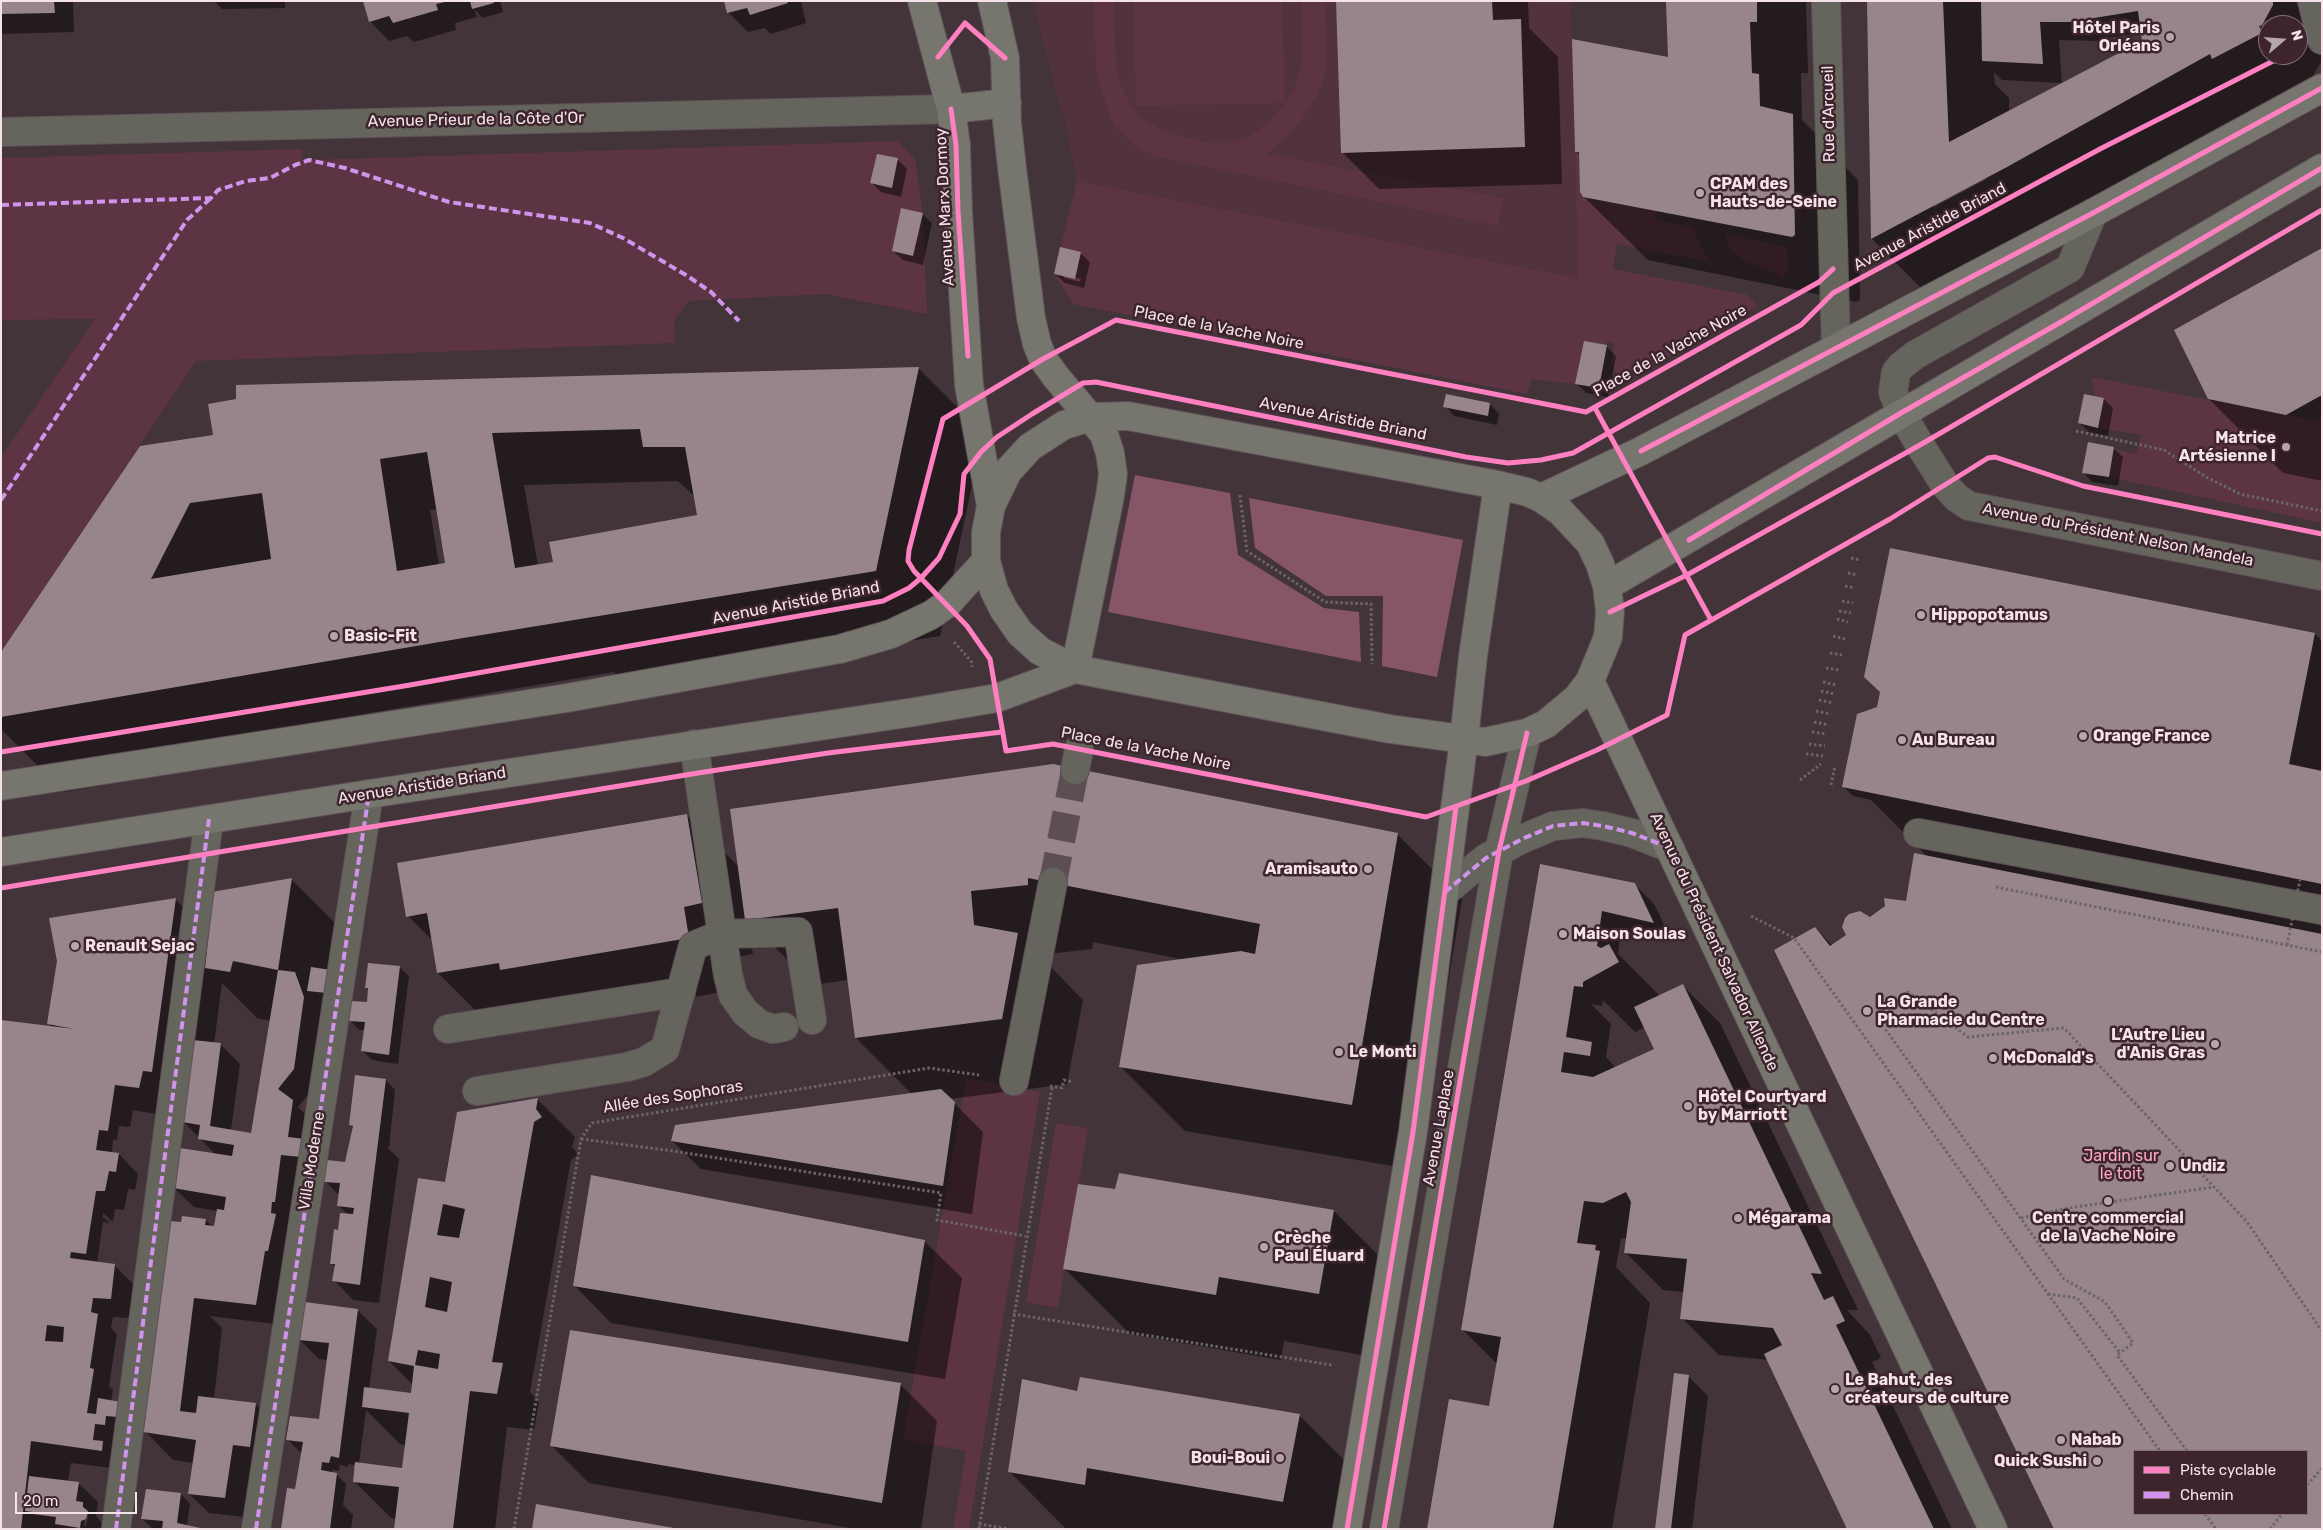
<!DOCTYPE html>
<html>
<head>
<meta charset="utf-8">
<style>
  body { margin:0 }
  #map { position:relative; width:2323px; height:1530px; overflow:hidden; background:#423439; font-family:Rubik,sans-serif }
  canvas { display:block }
  .frame { position:absolute; inset:0; border:2px solid #f5e3e9; pointer-events:none }
  .legend { position:absolute; left:2133px; top:1450px; width:175px; height:65px; box-sizing:border-box; background:#3d242d; border:1px solid #877078; margin:0; padding:6px 9px; list-style:none; font-size:15px; color:#f5e3e9 }
  .legend li { display:flex; align-items:center; gap:10px; height:25px }
  .legend b { width:25px; border:1px solid #877078 }
  .north { position:absolute; left:2258px; top:15px; width:50px; height:50px; box-sizing:border-box; background:#3d242d; border:1px solid #877078; border-radius:50%; rotate:72deg; font-size:14px; font-weight:700; line-height:20px; text-align:center; color:#f5e3e9 }
  .north::after { content:''; display:block; margin:auto; width:18px; height:22px; background:#b6a6ab; clip-path:polygon(50% 0,100% 100%,50% 72%,0 100%) }
  .scale { position:absolute; left:15px; top:1492px; width:122px; height:22px; box-sizing:border-box; border:2px solid #f5e3e9; border-top:0; padding-left:6px; font-size:15px; line-height:18px; white-space:nowrap; color:#f5e3e9; -webkit-text-stroke:4px #3d242d; paint-order:stroke }
</style>
</head>
<body>
<div id="map">
<canvas width="2323" height="1530"></canvas>
<div class="frame"></div>
<ul class="legend">
<li><b style="height:6px;background:#ff80c0"></b>Piste cyclable</li>
<li><b style="height:6px;background:#d193ec"></b>Chemin</li>
</ul>
<div class="north">N</div>
<div class="scale">20 m</div>
</div>
<script>
const context = document.querySelector('canvas').getContext('2d');
context.lineJoin = 'round';
function fill(path, color) { context.fillStyle = color; context.fill(path, 'evenodd'); }
const shape = rows => new Path2D(rows.map(r => 'M' + r).join(''));
function strokePath(path, color, width, dash) { context.strokeStyle = color; context.lineWidth = width; context.lineCap = dash ? 'butt' : 'round'; context.setLineDash(dash || []); context.stroke(path); }
function label(font, color, halo, rows, align = 'center') {
  context.font = font + ' Rubik,sans-serif'; context.lineWidth = 5; context.setLineDash([]); context.textBaseline = 'middle'; context.strokeStyle = halo; context.fillStyle = color; for (const [text, x, y, turn = 0] of rows) {
    context.save(); context.translate(x, y); context.rotate((+turn || 0) * Math.PI / 180); context.textAlign = isNaN(turn) ? turn : align; if (halo) context.strokeText(text, 0, 0); context.fillText(text, 0, 0); context.restore();
  }
}
fill(shape([
  [1032,1,1571,1,1578,278,1077,181,1067,132]
]), '#51323e');
fill(shape([
  [1094,1,1114,1,1116,65,1121,85,1129,103,1142,119,1165,131,1208,143,1229,143,1251,135,1269,122,1285,103,1136,106,1133,1,1282,1,1285,102,1294,90,1302,62,1301,1,1325,1,1326,69,1319,93,1295,129,1267,154,1504,198,1498,226,1159,157,1139,150,1114,125,1100,87,1096,69],
  [898,141,915,159,923,213,927,314,825,294,689,301,674,321,675,343,196,361,1,652,1,457,95,319,1,320,1,158,301,149,302,160,309,160],
  [1575,152,1579,152,1581,195,1656,211,1655,220,1694,227,1700,245,1710,262,1617,244,1613,269,1748,295,1757,306,1620,384,1611,361,1614,343,1607,341,1607,345,1584,341,1575,384,1532,379,1527,394,1073,304,1054,274,1077,181,1578,278],
  [1725,234,1787,247,1788,269,1782,280,1773,272,1746,262,1736,255,1728,245],
  [2091,377,2322,422,2322,523,2109,477,2114,449,2136,454,2141,435,2098,428,2104,398,2095,396],
  [966,1078,1040,1092,969,1529,953,1529,966,1451,903,1439],
  [1056,1123,1088,1128,1058,1308,1026,1302]
]), '#5c3444');
fill(shape([
  [1135,475,1230,493,1238,555,1324,608,1359,612,1361,662,1108,612],
  [1249,498,1463,540,1437,677,1382,666,1383,596,1326,596,1255,548]
]), '#875568');
fill(shape([
  [1,1,73,1,74,32,1,34],
  [214,1,285,1,285,8,222,9],
  [365,1,500,1,503,12,483,18,474,9,477,17,455,23,456,30,414,42,407,36,389,41,370,21],
  [726,1,801,1,806,23,771,34,765,28,748,32,729,13],
  [1338,1,1528,1,1529,28,1558,57,1562,184,1379,189,1342,152],
  [1667,1,1806,1,1808,73,1801,73,1802,120,1823,141,1823,145,1858,180,1860,300,1856,302,1648,260,1582,195,1580,155,1576,151,1669,59],
  [1869,1,2322,1,2322,60,2313,76,2211,132,2214,152,1937,304,1872,239],
  [2267,20,2268,23,2258,28,2258,25],
  [2268,25,2298,25,2298,55,2268,55],
  [2141,33,2144,45,2009,112,2009,98,1995,84,1994,72,2002,80,2062,83,2059,40,2100,41,2100,39],
  [1985,177,1987,179,1934,207,1934,204],
  [897,159,907,169,901,197,881,192,872,183],
  [922,214,932,223,923,265,903,260,893,251],
  [2322,249,2322,481,2283,473,2209,399],
  [1080,253,1090,262,1084,288,1065,283,1055,274],
  [1064,275,1081,279,1080,282,1064,278],
  [1606,346,1616,356,1608,397,1586,393,1577,384],
  [918,368,983,433,940,636,628,686,614,672,317,722,320,748,64,792,1,729,1,654,140,447],
  [678,481,695,497,698,516,554,564,538,566,524,485],
  [437,509,446,564,439,565,430,510],
  [2085,395,2104,399,2113,408,2108,436,2089,432,2080,423],
  [1490,404,1499,414,1497,425,1454,416,1445,406],
  [2113,448,2123,457,2118,486,2092,482,2083,472],
  [2315,634,2322,641,2322,1529,2055,1529,1815,928,1833,946,1870,919,1907,903,1929,858,1871,800,1853,796,1844,787],
  [2134,1451,2307,1451,2307,1514,2134,1514],
  [686,815,740,868,1397,834,1462,899,1417,1170,1185,1131,1120,1066,1181,959,1093,942,1092,949,1039,955,1083,1000,1067,1084,950,1099,983,1132,972,1214,701,1169,672,1141,912,1094,856,1038,848,980,812,985,747,919,753,954,734,957,740,989,552,1021,489,1024,438,973,433,941,408,916],
  [1541,865,1634,884,1654,904,1672,941,1621,930,1618,954,1660,996,1683,986,1720,1023,1858,1310,1847,1310,1870,1335,1881,1358,1872,1362,1952,1529,1849,1529,1768,1360,1719,1355,1682,1318,1685,1292,1663,1290,1625,1252,1627,1239,1621,1238,1616,1267,1650,1303,1612,1529,1428,1529,1490,1407,1498,1365,1463,1330],
  [1603,1000,1635,1032,1645,1027,1655,1049,1616,1068,1606,1057,1611,1024,1591,1004,1602,1006],
  [292,880,343,931,313,1089,298,1107,312,1121,275,1324,210,1316,222,1328,214,1399,256,1404,284,1433,279,1475,251,1471,244,1517,209,1513,189,1494,194,1463,173,1460,145,1431,185,1224,205,1220,215,1228,218,1211,194,1207,174,1188,216,1155,183,1121,184,1119,133,1110,130,1127,119,1126,117,1140,113,1140,112,1153,119,1154,138,1174,135,1190,128,1189,124,1210,115,1209,113,1222,103,1213,103,1217,110,1223,103,1222,97,1263,115,1266,134,1285,130,1318,113,1317,111,1328,117,1334,109,1386,113,1390,111,1402,128,1426,113,1424,125,1436,121,1469,71,1463,68,1482,78,1483,98,1502,96,1516,102,1523,104,1529,1,1529,53,1028,49,1024,175,899,210,934,212,909,207,903,207,894],
  [222,983,257,1018,271,1021,252,1134,231,1130,240,1064,220,1044,214,1044],
  [86,1510,89,1512,86,1526,84,1525],
  [399,967,409,976,398,1064,372,1060,363,1051,365,1030,359,1030,350,1020,368,1003,369,990,366,987],
  [386,1080,395,1090,389,1147,387,1147,399,1159,379,1303,353,1300,334,1280,336,1268,331,1263,339,1231,348,1215,339,1206,340,1196,325,1181,346,1164,354,1129,350,1125],
  [538,1100,575,1137,572,1147,578,1154,571,1160,530,1392,539,1402,534,1430,507,1427,495,1529,395,1529,397,1519,391,1518,354,1481,356,1465,348,1464,348,1467,340,1465,339,1471,332,1470,331,1473,336,1474,346,1484,343,1505,353,1515,351,1529,282,1529,296,1491,302,1454,287,1439,320,1421,328,1360,319,1359,300,1340,357,1310,377,1329,369,1389,412,1395,413,1385,389,1361,446,1184,458,1113],
  [366,1410,400,1444,406,1445,403,1469,359,1463],
  [1334,1211,1399,1276,1384,1359,1284,1341,1281,1360,1130,1334,1065,1269],
  [924,1241,962,1278,945,1379,611,1323,574,1285],
  [1688,1376,1708,1396,1692,1529,1657,1529],
  [900,1384,937,1421,921,1529,856,1529,589,1483,552,1446],
  [1078,1392,1299,1415,1364,1480,1355,1529,1066,1529,1009,1471],
  [181,1494,190,1504,187,1526,203,1529,152,1528,142,1519]
]), '#0007');
fill(shape([
  [1,1,54,1,55,13,1,14],
  [363,1,444,1,445,2,436,4,438,10,393,23,389,16,369,22],
  [470,1,493,1,494,3,472,9],
  [724,1,787,1,788,3,750,15,747,8,727,13],
  [1336,1,1492,1,1493,20,1521,19,1525,147,1341,153],
  [1666,1,1757,1,1757,22,1750,22,1752,73,1759,74,1760,106,1793,114,1795,235,1792,237,1583,197,1580,192,1579,152,1575,152,1572,39,1668,57],
  [1867,1,1943,1,1949,142,2142,41,2138,11,2081,20,2081,22,2040,22,2043,64,1982,61,1981,1,2273,1,2273,5,2262,25,2259,26,2262,33,2212,59,2210,54,2007,167,1871,239],
  [877,154,898,158,892,188,870,183],
  [901,208,923,213,913,256,892,251],
  [1060,247,1081,252,1075,279,1054,274],
  [2322,248,2322,395,2286,415,2208,399,2174,330],
  [1584,341,1607,345,1599,388,1575,384],
  [919,367,876,571,457,639,1,717,1,652,140,446,213,435,208,404,236,399,236,385],
  [640,429,643,447,685,447,697,515,549,542,553,562,515,568,492,433],
  [427,452,445,563,397,571,380,459],
  [262,493,271,559,151,579,190,503],
  [1446,394,1490,403,1488,416,1443,407],
  [2084,394,2104,398,2098,428,2078,423],
  [2088,442,2114,447,2109,477,2082,473],
  [1890,548,2315,633,2289,764,2322,771,2322,884,1842,787,1857,714,1877,707,1880,692,1864,677],
  [1053,764,1398,833,1352,1105,1119,1067,1137,965,1241,951,1255,954,1260,924,1028,878,1028,885,971,891,974,925,1018,933,1002,1019,855,1038,838,908,745,920,730,809],
  [687,814,702,903,684,907,689,938,500,970,499,963,437,973,427,913,406,917,397,863],
  [1914,853,2322,934,2322,1529,2054,1529,1774,950,1815,927,1830,946,1846,935,1842,927,1845,918,1849,914,1860,911,1870,917,1885,906,1884,898,1906,901],
  [2134,1451,2307,1451,2307,1514,2134,1514],
  [1540,864,1635,883,1654,923,1602,911,1597,946,1601,948,1609,944,1619,962,1583,982,1583,987,1574,986,1566,1037,1592,1042,1590,1056,1564,1052,1561,1072,1593,1077,1654,1049,1634,1007,1683,984,1822,1274,1811,1273,1824,1300,1833,1296,1845,1321,1836,1325,1934,1529,1847,1529,1764,1354,1782,1345,1773,1328,1680,1319,1687,1259,1624,1253,1631,1202,1626,1192,1603,1203,1584,1201,1577,1243,1596,1245,1595,1250,1600,1251,1553,1529,1427,1529,1449,1399,1489,1406,1501,1337,1461,1330],
  [292,878,278,970,233,961,230,972,205,968,212,905,206,893],
  [176,898,152,1072,143,1071,139,1088,115,1085,108,1131,99,1130,96,1150,119,1153,116,1172,109,1171,105,1191,96,1191,86,1254,71,1252,70,1258,115,1264,111,1299,93,1298,91,1312,98,1314,90,1368,94,1369,87,1413,96,1414,98,1398,121,1402,119,1417,106,1416,105,1425,95,1424,93,1440,103,1441,102,1451,31,1441,21,1529,1,1529,1,1020,75,1029,47,1024,57,961,49,918],
  [47,1325,64,1327,63,1342,45,1341],
  [368,963,400,966,389,1055,361,1051,365,1022,349,1021,351,1001,367,1002,368,988,365,988],
  [311,967,331,970,327,993,307,991],
  [278,970,295,972,304,997,294,1069,278,1089,293,1100,288,1137,305,1139,301,1157,281,1155,275,1202,272,1202,271,1213,276,1214,268,1251,265,1251,256,1305,194,1298,180,1411,196,1413,198,1396,256,1403,250,1447,233,1445,225,1498,188,1494,196,1440,143,1432,146,1416,144,1415,170,1221,181,1222,182,1216,206,1219,205,1225,214,1226,217,1209,224,1210,226,1197,173,1188,180,1148,232,1156,234,1145,198,1139,200,1125,182,1122,193,1040,221,1043,210,1126,251,1133],
  [355,1075,386,1079,360,1285,332,1281,335,1264,330,1264,334,1229,338,1230,340,1213,353,1214,354,1208,337,1206,340,1183,324,1182,327,1160,345,1162,353,1126,349,1125],
  [941,1089,955,1102,943,1186,671,1141,675,1125],
  [538,1098,536,1109,542,1117,534,1122,492,1362,503,1363,497,1394,470,1391,453,1529,394,1529,399,1487,353,1482,355,1462,402,1468,409,1413,362,1407,364,1387,411,1393,414,1366,388,1361,418,1178,445,1182,457,1112],
  [443,1204,465,1209,459,1238,437,1235],
  [430,1277,452,1282,447,1312,425,1307],
  [418,1350,440,1354,438,1369,415,1365],
  [1119,1173,1334,1210,1319,1294,1219,1277,1216,1295,1063,1269,1078,1184,1115,1189],
  [591,1175,925,1240,908,1342,573,1286],
  [305,1302,358,1309,339,1458,331,1456,329,1463,322,1462,321,1470,337,1473,330,1529,281,1529,287,1488,295,1489,303,1442,286,1440,290,1416,319,1419,329,1343,299,1340],
  [570,1330,901,1383,882,1503,550,1446],
  [1674,1373,1689,1375,1671,1529,1655,1529],
  [1080,1377,1300,1414,1283,1502,1087,1468,1085,1485,1008,1472,1022,1379,1077,1391],
  [29,1476,79,1482,76,1501,83,1502,83,1507,88,1511,86,1519,81,1521,80,1528,55,1524,56,1517,33,1514,33,1512,25,1511],
  [146,1489,181,1493,177,1523,205,1529,162,1529,163,1521,141,1519],
  [536,1504,674,1528,674,1529,532,1529]
]), '#98858c');
strokePath(shape([
  [1053,882,1075,770]
]), '#5d4e53', 28, [28, 14]);
const minor = shape([
  [1826,1,1836,347],
  [2312,1,2322,40],
  [1,132,951,109],
  [2093,213,2070,268,1915,355,1901,366,1896,372,1893,392,1901,413,1920,445,1945,485,1957,498,1969,506,2322,576],
  [694,744,728,975,733,995,745,1012,759,1024,773,1029,784,1027],
  [1075,770,1079,749],
  [1918,833,2322,910],
  [1445,892,1486,858,1522,839,1553,826,1583,823,1603,826,1632,833,1670,848],
  [448,1029,681,992],
  [1014,1081,1053,882],
  [477,1091,627,1067,644,1062,665,1049,693,946,722,934,798,932,812,1020],
  [116,1529,209,819],
  [256,1529,369,794],
  [1384,1529,1499,851,1527,733]
]);
const major = shape([
  [922,1,951,109,956,145,958,211,969,385,991,506],
  [992,1,1005,58,1007,122,1012,168,1031,318,1037,344,1043,359,1056,377,1104,434,1110,453,1113,474,1110,496,1075,669],
  [951,109,1007,103],
  [1128,416,1498,485,1527,492,1541,498,1560,511,1590,543,1600,564,1607,586,1610,612,1608,637,1590,681,1577,698,1546,724,1527,733,1485,742,1390,729,1075,669,1040,651,1020,633,1004,610,994,590,986,561,986,532,991,506,1008,471,1030,447,1064,425,1091,417,1128,416],
  [1541,498,1641,451,2093,213,2322,88],
  [1607,586,2322,168],
  [1590,681,1993,1529],
  [1,786,567,698,840,649,891,634,931,615,947,604,986,561],
  [1,852,369,794,914,712,997,698,1075,669],
  [1347,1529,1413,1132,1464,739,1473,656,1498,485]
]);
strokePath(minor, '#5e5156', 30);
strokePath(major, '#5e5156', 30);
strokePath(shape([
  [2076,431,2164,450,2206,477,2240,494,2322,511],
  [1240,495,1247,551,1325,602,1371,604,1372,664],
  [1851,558,1861,560],
  [1848,573,1858,575],
  [1845,586,1855,588],
  [1842,601,1853,603],
  [1839,611,1851,613],
  [1837,619,1848,622],
  [1833,636,1845,639],
  [954,642,971,661,972,667],
  [1830,653,1842,655],
  [1826,668,1839,670],
  [1823,682,1836,685],
  [1821,691,1835,694],
  [1819,700,1833,703],
  [1816,711,1831,714],
  [1814,722,1829,725],
  [1812,732,1827,734],
  [1809,744,1825,746],
  [1806,754,1823,756],
  [1800,780,1821,764],
  [1831,785,1835,766],
  [1996,887,2322,952],
  [1751,916,1794,938,2160,1451],
  [1050,1086,1062,1088,1064,1080,1073,1082],
  [581,1139,673,1151,941,1193,937,1220,1025,1236],
  [2021,1218,2068,1208,2214,1187],
  [2048,1294,2077,1298,2120,1353],
  [1013,1314,1332,1365],
  [2187,1451,2117,1355,2133,1343,2105,1302,2064,1279,1886,1030,1891,1021,1883,1010,1908,992,1968,1037,2064,1028,2247,1222,2322,1331],
  [2307,1485,2322,1468],
  [2205,1514,2216,1529],
  [2232,1514,2233,1514],
  [979,1524,1009,1529],
  [514,1529,581,1139,592,1123,929,1068,979,1075],
  [979,1529,1052,1087],
  [2270,1529,2282,1514]
]), '#6a6664', 3, [2.5, 2.5]);
strokePath(minor, '#65655e', 28);
strokePath(major, '#76766e', 28);
strokePath(shape([
  [2287,945,2300,880]
]), '#6a6664', 3, [2.5, 2.5]);
strokePath(shape([
  [1,205,211,198,218,190,246,181,270,178,295,165,309,160,345,168,449,202,590,223,623,238,686,275,711,292,739,321],
  [1,500,187,220,211,198],
  [1445,892,1486,858,1522,839,1553,826,1583,823,1603,826,1632,833,1670,848],
  [116,1529,209,819],
  [256,1529,369,794]
]), '#d193ec', 4, [8, 4]);
strokePath(shape([
  [938,57,965,23,1005,58],
  [951,109,956,145,958,211,968,356],
  [1833,269,1819,282,1586,412,1116,320,1043,359,943,419,909,550,908,561,914,571,967,626,990,659,1006,751,1053,744,1426,817,1526,781,1597,750,1667,715,1685,635,1890,519,1988,458,1995,457,2083,486,2322,534],
  [1595,408,1711,620],
  [1641,451,2093,213,2322,88],
  [1689,540,1901,413,2061,322,2322,168],
  [1610,612,1687,575,1920,445,2322,210],
  [1,752,410,685,883,601,909,588,921,578,939,558,960,514,964,474,981,452,997,437,1032,414,1083,383,1096,382,1466,457,1508,463,1541,460,1573,453,1801,325,1833,293,2100,149,2285,55],
  [1,888,698,773,828,753,1002,732],
  [1347,1529,1413,1132,1456,807],
  [1384,1529,1499,851,1527,733]
]), '#ff80c0', 5);
for (const [x, y, r, color] of [
  [2170,37,5,"#b6a6ab"],
  [1700,193,5,"#b6a6ab"],
  [2286,447,5,"#b6a6ab"],
  [1921,615,5,"#b6a6ab"],
  [334,636,5,"#b6a6ab"],
  [2083,736,5,"#b6a6ab"],
  [1902,740,5,"#b6a6ab"],
  [1368,869,5,"#b6a6ab"],
  [1563,934,5,"#b6a6ab"],
  [75,946,5,"#b6a6ab"],
  [1867,1011,5,"#b6a6ab"],
  [2215,1044,5,"#b6a6ab"],
  [1339,1052,5,"#b6a6ab"],
  [1993,1058,5,"#b6a6ab"],
  [1688,1106,5,"#b6a6ab"],
  [2170,1166,5,"#b6a6ab"],
  [2108,1201,5,"#b6a6ab"],
  [1738,1218,5,"#b6a6ab"],
  [1264,1247,5,"#b6a6ab"],
  [1835,1389,5,"#b6a6ab"],
  [2061,1440,5,"#b6a6ab"],
  [1280,1458,5,"#b6a6ab"],
  [2097,1461,5,"#b6a6ab"]
]) { const dot = new Path2D(); dot.arc(x, y, r, 0, 2 * Math.PI); context.fillStyle = color; context.fill(dot); strokePath(dot, '#3d242d', 2); }
label('bold 16px', '#f5e3e9', '#3d242d', [
  ["Hôtel Paris",2160,28,"right"],
  ["Orléans",2160,46,"right"],
  ["CPAM des",1710,184],
  ["Hauts-de-Seine",1710,202],
  ["Matrice",2276,438,"right"],
  ["Artésienne I",2276,456,"right"],
  ["Hippopotamus",1931,615],
  ["Basic-Fit",344,636],
  ["Orange France",2093,736],
  ["Au Bureau",1912,740],
  ["Aramisauto",1358,869,"right"],
  ["Maison Soulas",1573,934],
  ["Renault Sejac",85,946],
  ["La Grande",1877,1002],
  ["Pharmacie du Centre",1877,1020],
  ["L’Autre Lieu",2205,1035,"right"],
  ["d'Anis Gras",2205,1053,"right"],
  ["Le Monti",1349,1052],
  ["McDonald's",2003,1058],
  ["Hôtel Courtyard",1698,1097],
  ["by Marriott",1698,1115],
  ["Undiz",2180,1166],
  ["Mégarama",1748,1218],
  ["Centre commercial",2108,1218,"center"],
  ["de la Vache Noire",2108,1236,"center"],
  ["Crèche",1274,1238],
  ["Paul Éluard",1274,1256],
  ["Le Bahut, des",1845,1380],
  ["créateurs de culture",1845,1398],
  ["Nabab",2071,1440],
  ["Boui-Boui",1270,1458,"right"],
  ["Quick Sushi",2087,1461,"right"]
], 'left');
label('16px', '#f5e3e9', '#3d242d', [
  ["Rue d'Arcueil",1829,114,-91],
  ["Avenue Prieur de la Côte d'Or",476,120,-1],
  ["Avenue Marx Dormoy",945,207,-93],
  ["Avenue Aristide Briand",1930,227,-28],
  ["Place de la Vache Noire",1219,328,11],
  ["Place de la Vache Noire",1670,351,-29],
  ["Avenue Aristide Briand",1343,419,11],
  ["Avenue du Président Nelson Mandela",2118,535,11],
  ["Avenue Aristide Briand",796,603,-11],
  ["Place de la Vache Noire",1146,749,11],
  ["Avenue Aristide Briand",422,786,-9],
  ["Avenue du Président Salvador Allende",1714,942,65],
  ["Allée des Sophoras",673,1097,-9],
  ["Avenue Laplace",1439,1128,-80],
  ["Villa Moderne",312,1161,-81]
]);
label('16px', '#fea8c8', '#3d242d', [
  ["Jardin sur",2121,1156],
  ["le toit",2121,1174]
]);
</script>
</body>
</html>
